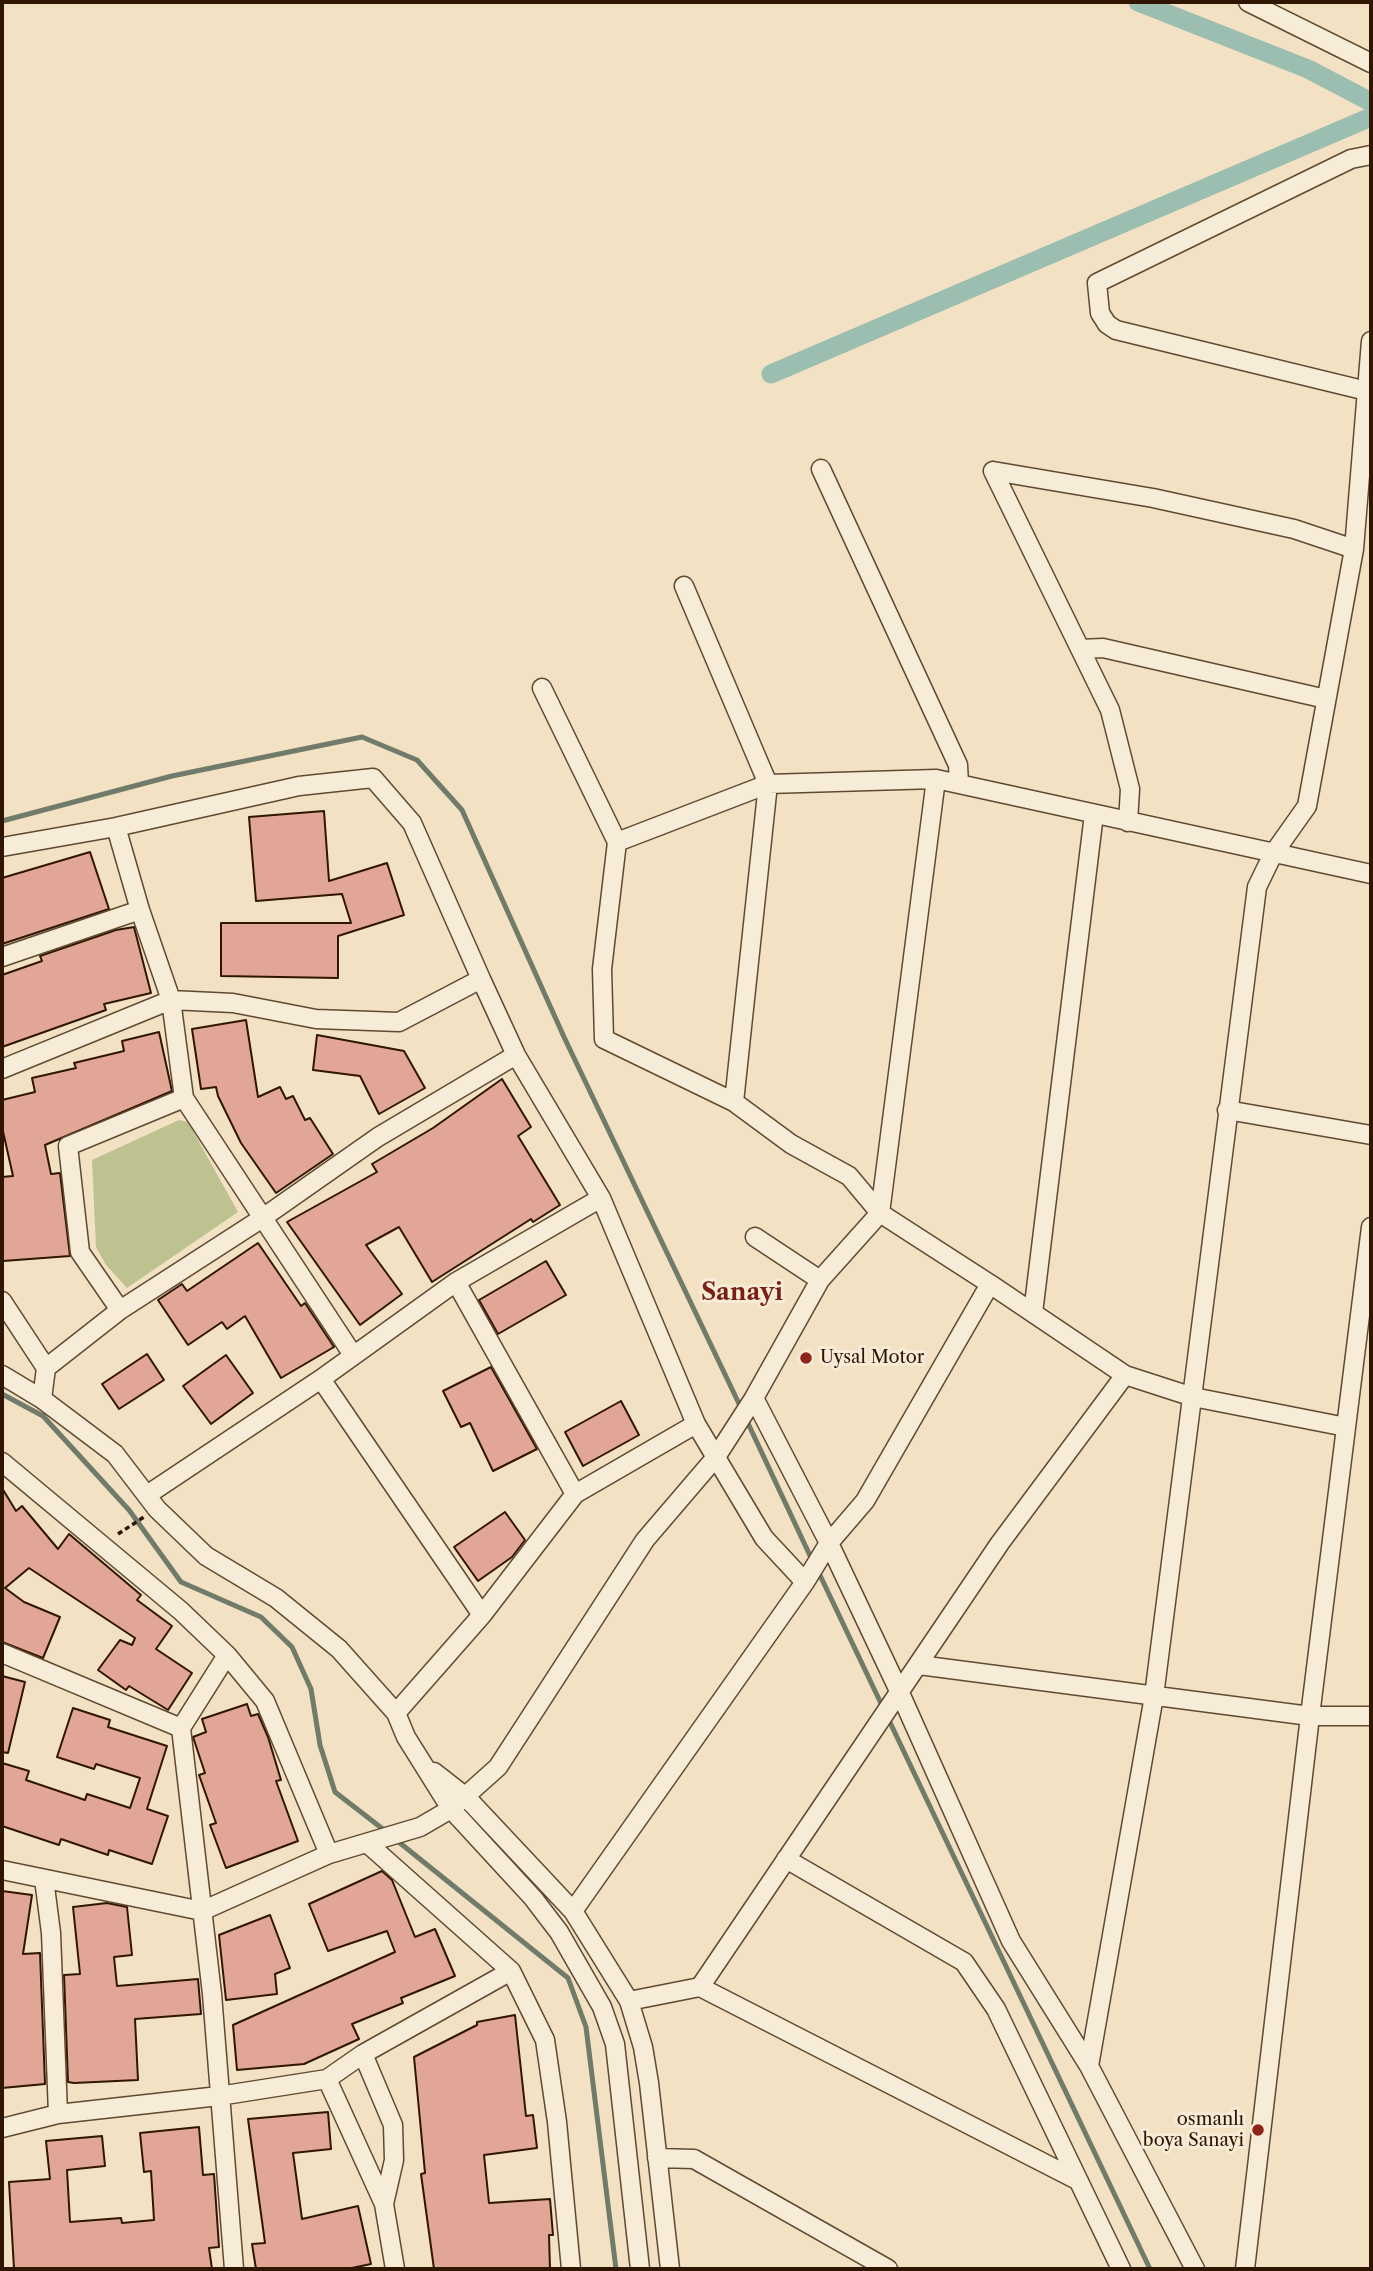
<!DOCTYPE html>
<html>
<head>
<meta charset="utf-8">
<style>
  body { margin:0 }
  #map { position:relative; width:1373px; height:2271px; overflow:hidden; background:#f2e1c2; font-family:"Libre Caslon Text",serif }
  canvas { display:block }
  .frame { position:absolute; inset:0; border:4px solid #301600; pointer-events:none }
</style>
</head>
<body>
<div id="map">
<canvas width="1373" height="2271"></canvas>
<div class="frame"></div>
</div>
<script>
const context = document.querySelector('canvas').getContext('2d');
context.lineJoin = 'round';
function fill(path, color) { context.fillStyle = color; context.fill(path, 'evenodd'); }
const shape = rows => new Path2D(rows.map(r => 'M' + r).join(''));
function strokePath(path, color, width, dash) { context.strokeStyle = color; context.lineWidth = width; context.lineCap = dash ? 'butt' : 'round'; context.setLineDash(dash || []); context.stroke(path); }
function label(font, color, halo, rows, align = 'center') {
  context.font = font + ' "Libre Caslon Text",serif'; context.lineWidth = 6; context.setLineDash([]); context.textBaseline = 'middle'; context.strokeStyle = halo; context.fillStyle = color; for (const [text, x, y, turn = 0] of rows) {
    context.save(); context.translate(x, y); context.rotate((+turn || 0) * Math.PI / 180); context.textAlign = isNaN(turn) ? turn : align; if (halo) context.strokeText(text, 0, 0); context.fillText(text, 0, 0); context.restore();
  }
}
fill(shape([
  [179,1120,188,1122,238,1212,127,1288,106,1265,96,1247,92,1160]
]), '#bec290');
strokePath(shape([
  [2,821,172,776,362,737,417,760,462,810,564,1037,742,1410],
  [2,1394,43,1416,129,1510,181,1582,261,1617,292,1647,311,1689,320,1745,335,1792,388,1833],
  [746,1419,813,1562],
  [818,1571,1150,2269],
  [395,1839,568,1978,586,2027,616,2269]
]), '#707b6a', 5);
strokePath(shape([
  [1138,2,1308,69,1371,102],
  [771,374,1371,117]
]), '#9bbeb1', 19);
const building = shape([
  [324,811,329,881,387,863,404,915,338,936,338,978,221,976,221,923,351,923,342,894,256,901,249,817,324,811],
  [90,852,109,909,2,944,2,878,90,852],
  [134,927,151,993,104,1004,106,1010,2,1047,2,975,42,961,40,956,116,930,134,927],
  [246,1020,258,1097,280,1087,286,1099,293,1096,305,1120,310,1118,333,1154,276,1193,241,1143,218,1096,216,1087,201,1089,192,1029,246,1020],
  [159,1032,172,1091,45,1145,51,1174,60,1173,70,1256,3,1261,2,1177,13,1176,2,1127,2,1100,35,1092,32,1078,76,1068,74,1063,124,1051,122,1041,159,1032],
  [317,1035,404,1051,425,1088,379,1114,360,1076,313,1070,317,1035],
  [502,1079,531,1127,518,1136,560,1205,533,1222,531,1219,432,1282,399,1227,366,1245,402,1294,360,1325,287,1222,377,1172,372,1164,433,1128,502,1079],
  [258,1243,301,1306,305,1303,334,1347,281,1378,245,1316,227,1329,222,1322,188,1345,158,1300,182,1284,187,1291,258,1243],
  [546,1261,566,1295,498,1334,479,1300,546,1261],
  [147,1354,164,1380,119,1409,102,1384,147,1354],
  [226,1355,253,1393,211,1424,183,1386,226,1355],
  [491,1367,537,1449,493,1471,470,1423,461,1427,443,1391,491,1367],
  [621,1401,639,1435,583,1466,565,1432,621,1401],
  [2,1488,16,1511,22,1506,58,1549,69,1534,141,1595,137,1600,172,1626,156,1649,192,1673,168,1710,129,1686,126,1690,98,1670,120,1640,132,1645,135,1638,29,1568,5,1588,24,1602,60,1617,43,1658,2,1642,2,1488],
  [505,1512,525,1540,512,1557,478,1581,454,1547,505,1512],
  [2,1676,25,1682,8,1753,2,1752,2,1676],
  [247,1704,251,1716,258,1714,268,1737,281,1780,276,1781,298,1841,226,1868,210,1825,216,1823,199,1775,205,1773,193,1737,206,1732,202,1719,247,1704],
  [73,1708,110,1720,108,1727,167,1746,147,1809,168,1816,152,1864,109,1850,108,1855,61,1839,59,1845,2,1826,2,1763,29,1771,26,1780,85,1800,87,1794,130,1808,140,1778,96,1764,94,1769,57,1757,73,1708],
  [382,1871,392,1880,415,1937,435,1929,455,1976,401,1998,403,2003,352,2024,359,2039,304,2064,237,2070,233,2025,395,1952,387,1931,328,1951,309,1904,382,1871],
  [2,1891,32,1895,23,1954,40,1953,45,2084,2,2088,2,1891],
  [107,1903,127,1907,132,1955,114,1957,117,1986,198,1979,201,2014,135,2019,138,2080,74,2083,68,2082,64,1975,80,1974,73,1907,107,1903],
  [270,1915,290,1968,275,1974,277,1994,226,2000,219,1935,270,1915],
  [515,2015,526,2116,533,2115,537,2148,484,2155,489,2203,550,2199,553,2235,549,2235,550,2269,434,2269,421,2174,425,2173,414,2057,477,2025,477,2022,515,2015],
  [328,2112,331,2149,293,2153,302,2219,358,2206,371,2264,347,2269,256,2269,252,2244,265,2243,248,2119,328,2112],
  [199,2127,203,2175,214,2174,219,2247,209,2248,212,2269,14,2269,9,2182,50,2179,46,2141,102,2136,105,2166,67,2170,70,2222,121,2218,122,2223,154,2220,151,2171,144,2172,140,2133,199,2127]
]);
fill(building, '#e1a695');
strokePath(building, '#301600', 2);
const minor = shape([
  [1248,2,1371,63],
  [1371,155,1351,159,1097,283,1100,313,1107,324,1116,330,1371,392],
  [821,469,958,765,959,784],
  [993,471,1110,710,1130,789,1128,822],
  [993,471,1153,498,1294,529,1354,549],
  [684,586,768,784,734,1102],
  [1080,649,1103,648,1326,699],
  [542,688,617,842],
  [936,779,880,1213,820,1280,754,1398,829,1543,900,1693,1011,1941,1089,2066,1195,2269],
  [116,827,299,786,373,778,412,823,481,979],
  [2,847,116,827,140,910,171,1000,233,1003,316,1019,399,1022,481,979,516,1055,601,1198,696,1424,764,1538,805,1582],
  [2,957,140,910],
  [2,1069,171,1000,184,1098,353,1355],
  [1227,1110,1371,1135],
  [755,1237,820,1280],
  [456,1282,575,1494],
  [2,1301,46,1368,42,1399],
  [120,1310,80,1252,68,1146,184,1098],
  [1033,1313,1094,814],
  [46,1368,120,1310,261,1219,378,1137,516,1055],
  [2,1375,42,1399,115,1454,157,1509,206,1556,276,1598,339,1649,396,1713,406,1737,451,1809,533,1898,559,1932,602,2007,615,2044,640,2269],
  [1125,1375,1193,1397,1346,1427],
  [321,1379,482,1615],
  [2,1462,181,1611,227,1655,181,1728,212,1994,234,2269],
  [147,1495,321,1379,456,1282,601,1198],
  [2,1653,181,1728],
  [227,1655,265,1701,329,1854],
  [919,1665,1310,1716,1371,1227],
  [396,1713,482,1615,575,1494,696,1424],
  [434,1772,466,1797,573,1911,629,2001,643,2047,649,2083,670,2269],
  [367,1843,511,1971],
  [786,1859,964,1962,996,2009,1121,2269],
  [2,1870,202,1911,329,1854,420,1827,451,1809,498,1767,645,1540,716,1457,754,1398],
  [44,1879,51,1933,58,2114],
  [573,1911,805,1582,829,1543,865,1501,990,1284,880,1213,849,1176,791,1144,734,1102,604,1039,602,969,617,842,768,784,936,779,1371,874],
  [700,1987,1000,1543,1125,1375,990,1284],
  [629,2001,700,1987,1079,2181],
  [363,2054,393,2125,394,2160,384,2204],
  [1089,2066,1154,1696,1257,887,1273,854,1307,806,1354,549,1371,341],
  [327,2079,384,2204,395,2269],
  [2,2128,58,2114,219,2096,327,2079,363,2054,511,1971,545,2040,557,2122,571,2269],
  [657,2158,694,2159,888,2269],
  [1245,2269,1310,1716,1371,1716]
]);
strokePath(minor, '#604930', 21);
strokePath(shape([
  [118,1534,144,1517]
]), '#301600', 3.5, [5, 3.5]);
strokePath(minor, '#f7ecd7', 18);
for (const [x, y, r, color] of [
  [806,1358,7,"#8f2418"],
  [1258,2130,7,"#8f2418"]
]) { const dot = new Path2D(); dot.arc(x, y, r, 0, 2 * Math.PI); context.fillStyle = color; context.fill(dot); strokePath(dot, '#f7ecd7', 2.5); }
label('18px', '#301600', '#f7ecd7', [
  ["Uysal Motor",820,1358],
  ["osmanlı",1244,2120,"right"],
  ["boya Sanayi",1244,2141,"right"]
], 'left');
label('bold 24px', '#7a1f14', '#f7ecd7', [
  ["Sanayi",742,1293]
]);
</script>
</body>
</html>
